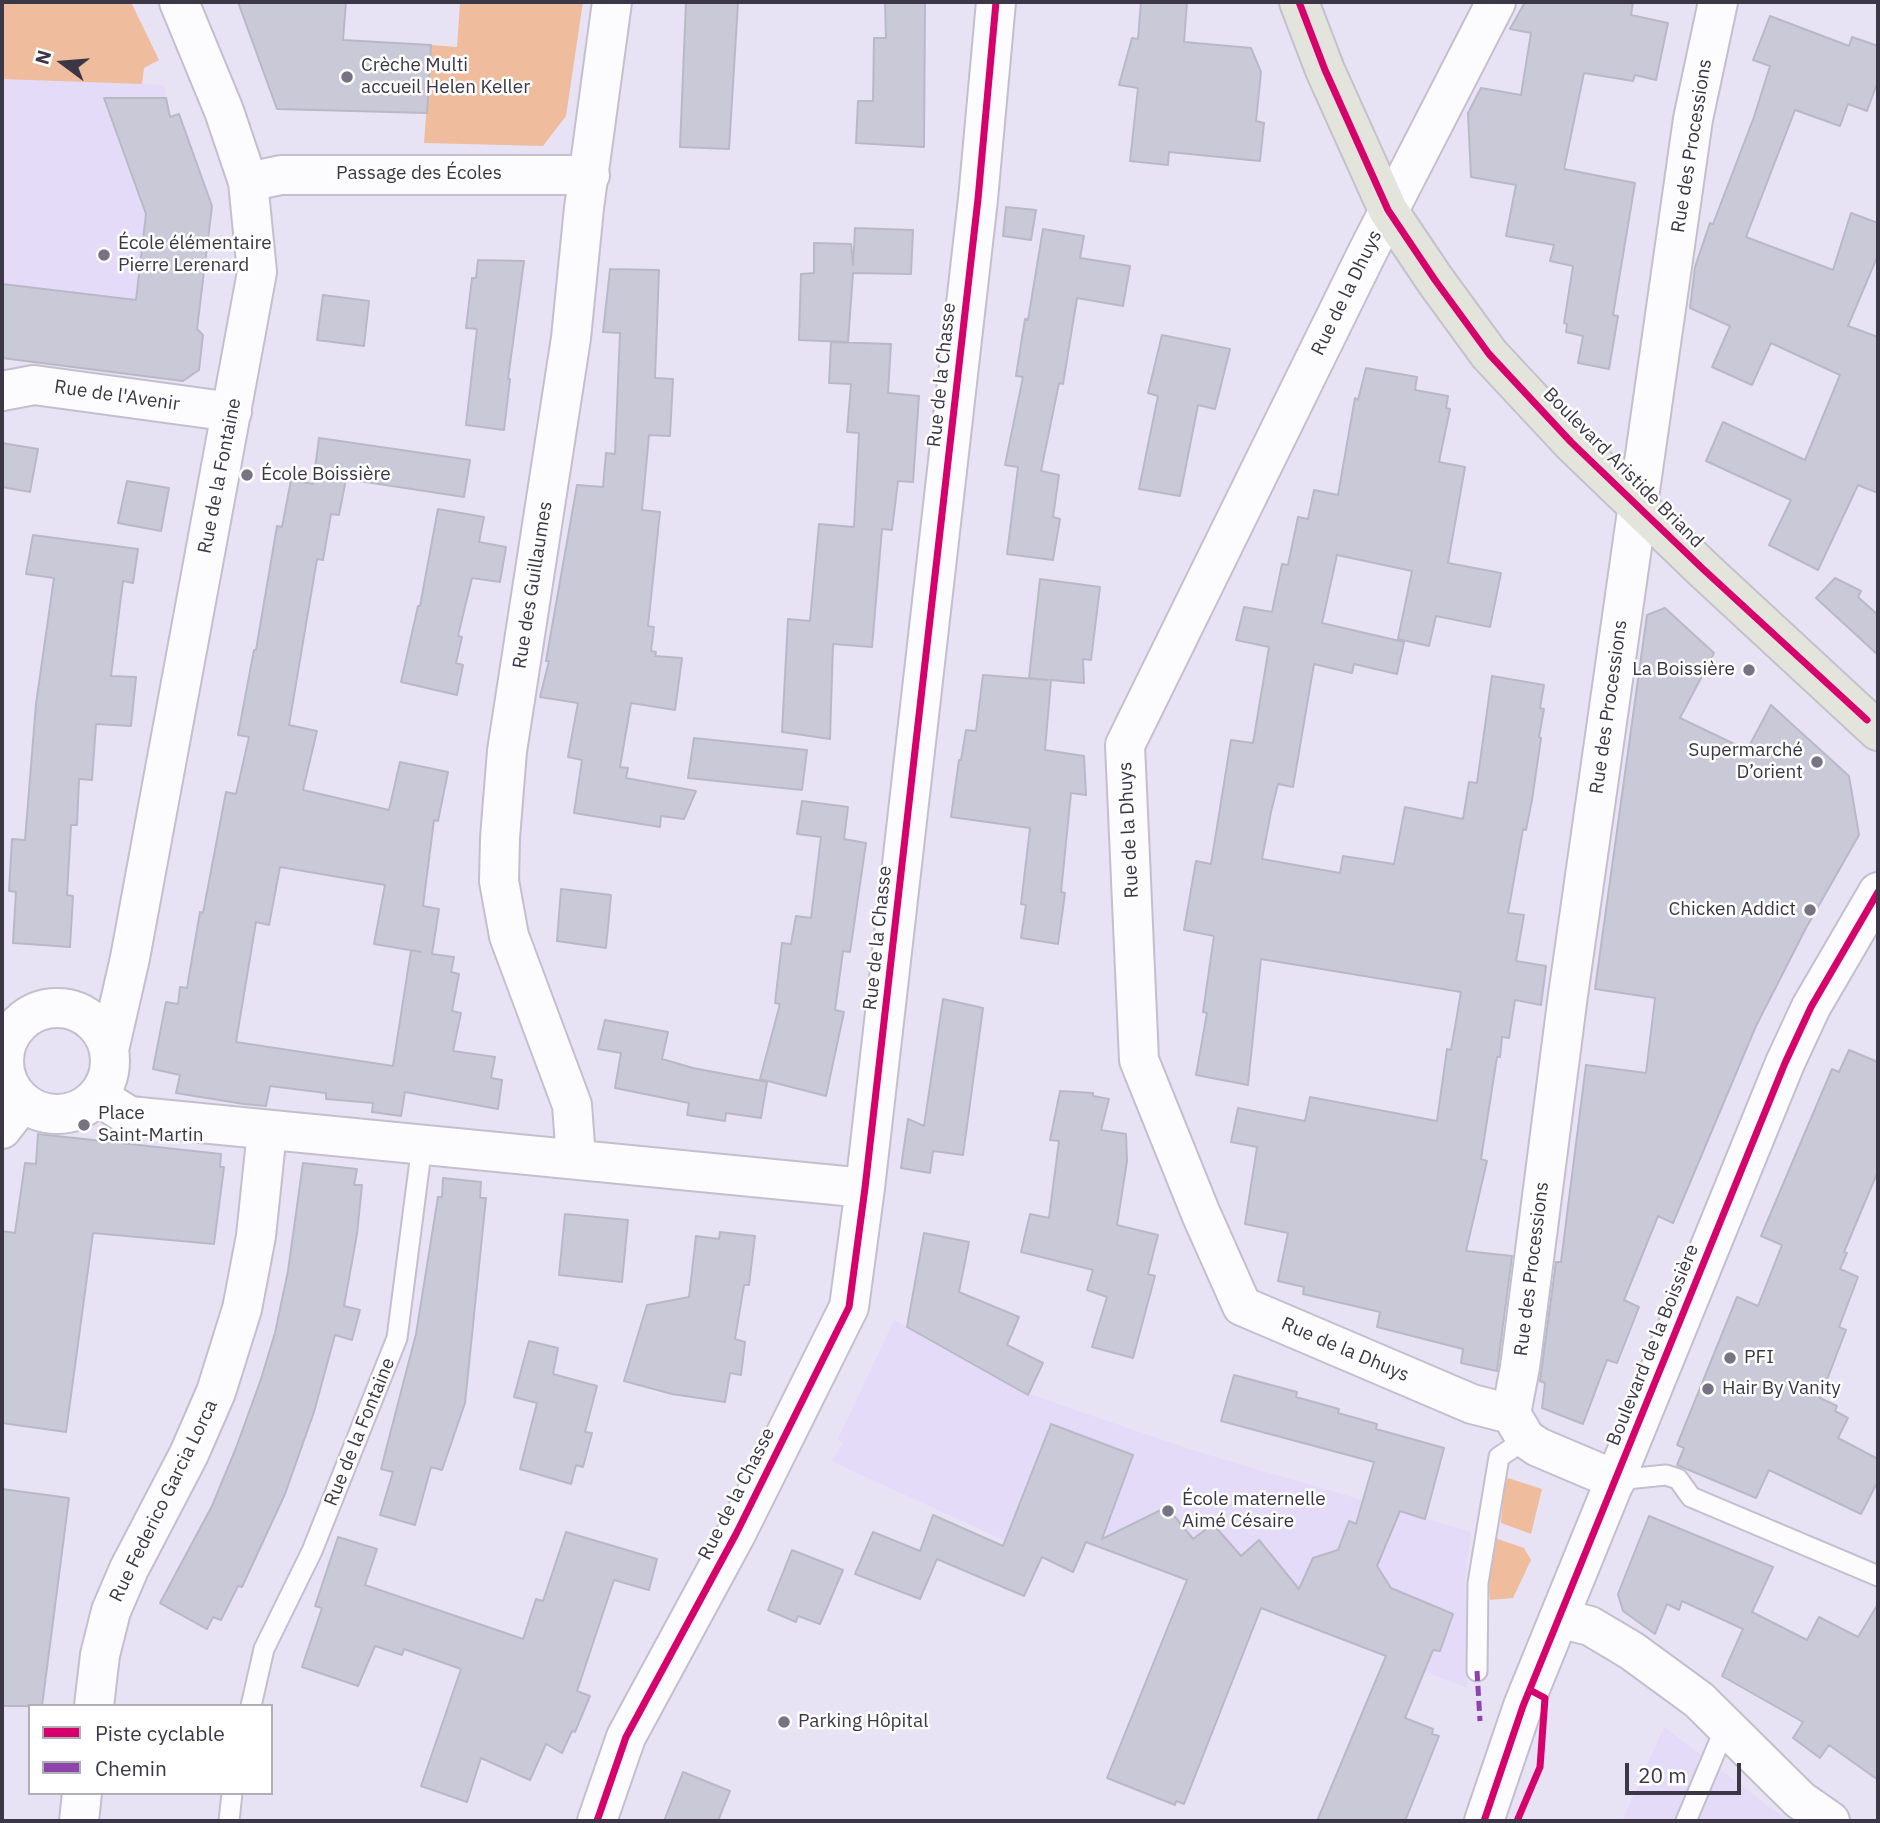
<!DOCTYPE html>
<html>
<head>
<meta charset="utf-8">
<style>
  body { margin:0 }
  #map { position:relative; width:1880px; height:1823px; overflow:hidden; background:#e8e3f4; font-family:"IBM Plex Sans",sans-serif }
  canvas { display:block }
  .frame { position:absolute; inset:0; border:4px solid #3b3746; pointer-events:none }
  .legend { position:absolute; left:28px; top:1704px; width:245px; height:91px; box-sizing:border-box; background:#fff; border:2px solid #b1afb5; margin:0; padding:9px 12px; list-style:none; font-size:21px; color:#3b3746 }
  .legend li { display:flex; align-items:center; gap:14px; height:35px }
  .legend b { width:35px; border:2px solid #b1afb5 }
  .north { position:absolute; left:28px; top:28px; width:70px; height:70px; -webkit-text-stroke:5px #fff; paint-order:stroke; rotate:286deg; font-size:19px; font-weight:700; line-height:28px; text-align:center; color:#3b3746 }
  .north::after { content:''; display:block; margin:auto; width:24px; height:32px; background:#3b3746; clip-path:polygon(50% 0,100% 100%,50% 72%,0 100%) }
  .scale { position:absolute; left:1625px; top:1763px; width:116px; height:32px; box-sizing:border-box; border:4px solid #3b3746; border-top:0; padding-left:9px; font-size:21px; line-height:24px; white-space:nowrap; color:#3b3746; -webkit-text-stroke:5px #fff; paint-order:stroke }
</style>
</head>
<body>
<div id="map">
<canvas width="1880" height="1823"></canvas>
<div class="frame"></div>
<ul class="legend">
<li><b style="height:9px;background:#d6006c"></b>Piste cyclable</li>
<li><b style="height:9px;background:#8e44ad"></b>Chemin</li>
</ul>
<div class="north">N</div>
<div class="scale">20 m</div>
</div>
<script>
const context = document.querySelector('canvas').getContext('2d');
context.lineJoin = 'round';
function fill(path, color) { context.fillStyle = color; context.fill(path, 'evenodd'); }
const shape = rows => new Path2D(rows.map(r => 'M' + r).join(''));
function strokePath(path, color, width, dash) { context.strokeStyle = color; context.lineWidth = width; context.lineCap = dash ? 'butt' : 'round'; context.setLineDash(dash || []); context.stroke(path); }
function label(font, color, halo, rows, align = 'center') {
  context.font = font + ' "IBM Plex Sans",sans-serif'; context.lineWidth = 5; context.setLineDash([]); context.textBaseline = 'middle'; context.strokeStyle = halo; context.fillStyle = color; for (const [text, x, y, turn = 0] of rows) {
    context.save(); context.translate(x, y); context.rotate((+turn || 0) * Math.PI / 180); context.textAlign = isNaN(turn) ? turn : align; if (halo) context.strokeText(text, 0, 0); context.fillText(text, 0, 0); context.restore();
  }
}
fill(shape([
  [2,78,164,85,170,117,179,114,212,206,200,304,191,323,203,335,183,381,2,358],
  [894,1320,1026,1393,1192,1450,1471,1532,1465,1582,1468,1688,1086,1542,1073,1572,831,1461,843,1443,838,1439],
  [1664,1727,1788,1821,1622,1821]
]), '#e3dbf7');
fill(shape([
  [2,2,131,2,159,60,144,68,142,84,2,79],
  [460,2,583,2,566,116,543,146,424,143,431,45,457,47],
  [1508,1478,1542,1489,1531,1534,1501,1523,1504,1486],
  [1495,1538,1524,1548,1531,1560,1513,1598,1490,1600,1488,1577]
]), '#efbd9d');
const building = shape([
  [238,2,346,2,343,40,431,45,427,113,277,109,238,2],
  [686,2,738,3,729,149,680,147,686,2],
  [885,2,925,2,924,147,856,143,858,101,873,101,874,38,886,38,885,2],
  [1141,2,1187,2,1184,42,1251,48,1261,72,1256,121,1264,123,1260,161,1169,152,1168,165,1130,161,1138,88,1119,85,1132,38,1138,39,1141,2],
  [1525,2,1633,2,1631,15,1668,23,1656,80,1635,75,1633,81,1584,73,1564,169,1635,183,1613,315,1618,316,1609,369,1578,363,1583,336,1566,332,1567,324,1564,323,1573,266,1550,261,1554,245,1506,236,1516,185,1471,177,1468,113,1481,88,1521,95,1531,33,1510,29,1525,2],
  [1770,16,1849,46,1852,37,1878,46,1878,81,1867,111,1848,104,1840,126,1795,110,1746,237,1833,270,1851,213,1878,223,1878,255,1848,326,1878,337,1878,493,1858,485,1818,570,1769,545,1791,500,1706,461,1723,422,1805,460,1840,375,1771,343,1752,385,1712,367,1730,326,1690,308,1695,267,1710,223,1713,224,1754,117,1770,66,1753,60,1770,16],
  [104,98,166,98,170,117,179,114,212,206,197,329,203,335,199,370,183,381,2,358,2,284,136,300,146,214,104,98],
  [1006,207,1036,210,1031,240,1003,236,1006,207],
  [855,228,913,230,911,274,853,273,848,342,799,340,801,274,814,273,814,243,851,244,853,265,855,228],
  [1043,229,1084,236,1080,258,1130,266,1123,306,1077,298,1063,384,1059,383,1041,471,1059,475,1053,517,1060,519,1053,560,1007,554,1018,467,1005,465,1023,377,1016,376,1025,319,1028,320,1043,229],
  [478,260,524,261,508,379,510,379,504,430,466,425,477,329,466,328,472,278,476,278,478,260],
  [610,269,659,270,655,378,673,379,670,436,649,435,642,510,660,512,648,626,654,627,651,651,656,652,655,656,682,658,675,710,631,703,620,767,628,768,626,778,696,791,684,819,661,816,660,827,574,813,582,760,568,757,578,703,540,697,549,661,546,661,577,485,603,487,606,453,615,454,620,333,603,332,610,269],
  [323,295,369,301,364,346,317,340,323,295],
  [1162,335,1230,349,1215,409,1198,405,1180,496,1139,489,1158,396,1148,393,1162,335],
  [831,342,891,344,888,393,919,396,913,482,898,481,892,530,882,529,872,647,833,644,830,739,782,732,788,619,810,621,819,524,854,527,859,433,847,432,851,384,829,383,831,342],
  [1366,368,1417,377,1415,390,1448,396,1446,408,1450,409,1439,462,1465,467,1448,563,1501,573,1490,627,1436,616,1429,646,1398,639,1412,571,1337,555,1322,623,1404,642,1397,674,1354,664,1352,673,1314,664,1293,787,1278,784,1271,812,1262,859,1340,873,1343,856,1394,864,1405,807,1463,819,1469,782,1477,783,1492,676,1544,685,1540,708,1544,709,1539,737,1541,738,1532,800,1526,830,1523,829,1508,913,1524,915,1516,961,1546,966,1541,1005,1515,1000,1509,1038,1502,1037,1500,1057,1497,1057,1481,1159,1487,1161,1466,1251,1512,1256,1497,1371,1461,1363,1463,1349,1377,1327,1380,1312,1303,1294,1304,1287,1278,1281,1288,1233,1245,1224,1257,1147,1231,1142,1238,1108,1305,1121,1310,1097,1437,1121,1447,1049,1451,1050,1461,992,1261,959,1248,1085,1196,1075,1207,1013,1203,1012,1214,936,1184,930,1196,861,1211,864,1231,740,1253,743,1269,647,1236,640,1244,607,1272,612,1282,564,1288,565,1298,517,1308,519,1314,490,1338,495,1355,398,1358,400,1366,368],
  [319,438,470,460,464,497,346,479,339,515,331,514,323,560,317,559,289,725,317,731,303,790,389,810,400,762,448,772,438,821,434,820,423,906,439,909,432,954,454,957,451,972,459,974,452,1011,461,1013,453,1051,495,1057,491,1078,502,1080,498,1109,405,1092,401,1116,372,1112,373,1103,326,1099,326,1093,270,1086,266,1106,244,1104,176,1093,180,1075,153,1069,166,1002,178,1004,180,987,187,988,200,912,203,913,226,792,236,794,249,737,238,735,254,650,256,650,277,526,282,527,291,480,313,484,319,438],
  [280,867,385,885,374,944,421,952,411,950,393,1066,236,1042,256,922,269,925,280,867],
  [2,443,38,449,30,492,2,487,2,443],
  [127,481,169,488,161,531,118,523,127,481],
  [438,509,484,517,479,542,506,547,500,582,472,578,458,636,462,637,456,663,463,665,457,695,401,682,418,606,420,606,438,509],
  [33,535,138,549,133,583,123,581,111,676,136,677,131,726,96,724,92,780,79,779,77,825,71,825,67,895,73,896,70,947,13,943,16,892,9,891,12,839,25,840,36,704,54,578,26,574,33,535],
  [1835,578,1861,591,1858,597,1878,615,1878,655,1816,598,1835,578],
  [1040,579,1100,587,1091,660,1083,659,1084,683,1051,680,1045,750,1084,756,1086,795,1071,793,1061,892,1065,893,1058,944,1021,938,1026,905,1021,904,1030,828,951,817,959,760,961,760,966,730,976,731,983,675,1048,680,1029,678,1040,579],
  [1665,608,1714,653,1680,718,1747,750,1771,705,1849,776,1859,835,1806,928,1756,1026,1673,1223,1658,1216,1624,1300,1639,1307,1617,1363,1607,1360,1583,1424,1542,1408,1545,1383,1540,1381,1556,1262,1561,1262,1586,1065,1646,1073,1655,998,1595,989,1647,615,1665,608],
  [694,738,807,750,802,790,688,778,694,738],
  [802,801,848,807,844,839,866,843,850,952,843,951,835,1010,844,1012,826,1096,760,1079,780,1004,775,1003,782,943,791,944,796,916,811,918,821,837,797,834,802,801],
  [561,889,611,895,606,948,557,941,561,889],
  [943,999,983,1008,963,1155,933,1151,930,1173,901,1168,908,1119,924,1126,943,999],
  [605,1020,668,1032,662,1059,693,1068,767,1082,761,1118,726,1113,725,1121,687,1115,689,1103,615,1088,621,1053,598,1049,605,1020],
  [1849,1050,1878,1062,1878,1171,1844,1252,1847,1253,1840,1269,1858,1277,1839,1327,1846,1330,1820,1398,1837,1406,1835,1411,1848,1418,1838,1438,1878,1459,1878,1481,1861,1514,1769,1470,1756,1498,1677,1465,1684,1448,1677,1445,1737,1297,1758,1306,1782,1245,1761,1236,1832,1069,1839,1072,1849,1050],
  [1060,1091,1093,1093,1093,1096,1109,1099,1101,1130,1126,1134,1127,1161,1117,1225,1158,1235,1148,1274,1155,1276,1133,1358,1092,1347,1107,1297,1087,1290,1093,1270,1021,1252,1030,1214,1049,1218,1059,1141,1050,1140,1060,1091],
  [38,1134,221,1154,220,1167,224,1167,214,1244,93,1233,66,1432,2,1423,2,1231,15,1233,25,1163,36,1164,38,1134],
  [303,1163,357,1169,354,1185,362,1185,357,1234,344,1306,360,1310,352,1340,335,1335,314,1412,285,1494,242,1587,238,1586,221,1620,213,1617,207,1629,160,1603,212,1506,236,1448,261,1379,275,1333,288,1271,303,1163],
  [443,1178,481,1182,480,1198,486,1198,465,1403,442,1470,431,1467,415,1525,380,1515,393,1472,381,1469,416,1334,438,1197,442,1197,443,1178],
  [565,1214,628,1220,622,1282,559,1275,565,1214],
  [720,1232,755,1236,749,1285,744,1285,735,1339,745,1342,741,1375,730,1373,725,1402,672,1394,624,1381,647,1305,689,1297,696,1236,719,1239,720,1232],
  [924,1233,969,1242,959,1292,1019,1317,1007,1345,1043,1363,1028,1395,907,1327,924,1233],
  [529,1341,558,1348,553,1374,597,1386,585,1432,592,1433,583,1467,576,1465,571,1484,520,1469,537,1403,514,1397,529,1341],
  [1234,1375,1297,1392,1296,1397,1339,1409,1338,1413,1377,1424,1376,1429,1444,1448,1425,1519,1400,1511,1377,1566,1391,1588,1453,1614,1440,1651,1433,1650,1405,1718,1433,1729,1432,1734,1439,1736,1405,1821,1317,1821,1386,1656,1261,1608,1184,1804,1176,1801,1175,1805,1107,1778,1187,1580,1086,1542,1073,1572,1042,1557,1024,1596,937,1559,920,1599,855,1574,873,1532,920,1551,933,1515,1003,1546,1051,1424,1133,1455,1102,1539,1167,1507,1193,1539,1213,1524,1241,1556,1259,1540,1299,1589,1313,1558,1338,1550,1349,1521,1356,1524,1374,1462,1221,1421,1234,1375],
  [2,1489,69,1498,42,1706,2,1706,2,1489],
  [1649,1516,1773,1567,1752,1612,1807,1640,1819,1617,1858,1637,1878,1604,1878,1780,1829,1745,1820,1758,1793,1738,1803,1722,1722,1676,1743,1629,1682,1601,1679,1610,1667,1604,1655,1634,1623,1611,1618,1594,1649,1516],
  [566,1532,657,1559,649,1590,614,1580,577,1691,590,1696,575,1732,572,1731,562,1753,546,1744,530,1780,481,1758,467,1802,421,1786,461,1669,404,1649,402,1655,375,1646,358,1686,302,1667,322,1608,315,1606,338,1537,377,1549,365,1585,523,1639,536,1599,543,1601,566,1532],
  [792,1550,843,1570,820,1624,798,1616,796,1622,768,1610,792,1550],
  [683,1772,730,1791,718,1821,664,1821,683,1772]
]);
fill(building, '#cac9d8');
strokePath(building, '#b9b8c6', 2);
const lane = shape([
  [1616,1480,1666,1475,1678,1479,1691,1497,1878,1576],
  [1477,1671,1478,1583,1499,1457,1526,1439],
  [251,1706,264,1649,312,1551,397,1338,422,1145],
  [229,1821,232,1793],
  [1686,1821,1726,1726]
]);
const street = shape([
  [1496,2,1367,253,1125,745,1139,1060,1201,1214,1242,1306,1472,1404,1511,1414,1526,1439,1538,1447,1616,1480],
  [248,182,281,175,590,175],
  [2,391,34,385,232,412],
  '4 1061a53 53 0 1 1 106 0a53 53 0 1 1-106 0Z',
  [109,1050,130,958,257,272,248,182,224,111,179,2],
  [98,1096,129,1116,865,1188],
  [2,1129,22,1103],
  [576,1158,572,1105,509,936,499,881,500,838,507,751,571,338,584,208,612,2],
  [1511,1414,1520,1367,1568,995,1693,119,1718,2],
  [1559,1618,1590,1626,1612,1639,1632,1651,1699,1700,1800,1800,1830,1821],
  [94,1706,100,1655,111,1611,129,1569,189,1454,216,1392,242,1309,256,1236,267,1131],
  [79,1821,82,1793],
  [597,1821,626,1737,736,1534,849,1307,865,1188,978,199,996,2]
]);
const secondary = shape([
  [1484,1821,1523,1706,1785,1063,1811,1007,1878,892]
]);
const primary = shape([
  [1299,2,1325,70,1388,210,1435,280,1489,354,1571,442,1703,569,1878,731]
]);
strokePath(lane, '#c3bfce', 23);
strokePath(street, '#c3bfce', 42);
strokePath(secondary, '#c3bfce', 42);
strokePath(primary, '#c5c1cb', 42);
strokePath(lane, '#fcfbfd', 19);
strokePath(street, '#fcfbfd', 38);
strokePath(secondary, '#fcfbfd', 38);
strokePath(primary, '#e3e4db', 38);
strokePath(shape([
  [1477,1671,1480,1721]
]), '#8e44ad', 5, [10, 5]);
strokePath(shape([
  [1299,2,1325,70,1388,210,1435,280,1489,354,1571,442,1703,569,1867,720],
  [597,1821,626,1737,736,1534,849,1307,865,1188,978,199,996,2],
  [1484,1821,1523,1706,1785,1063,1811,1007,1878,892],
  [1517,1821,1540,1767,1545,1698,1530,1690]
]), '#d6006c', 7);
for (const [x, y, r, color] of [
  [347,77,7,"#787383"],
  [104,255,7,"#787383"],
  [247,475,7,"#787383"],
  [1749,670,7,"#787383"],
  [1817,762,7,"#787383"],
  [1810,910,7,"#787383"],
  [84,1125,7,"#787383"],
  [1730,1358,7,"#787383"],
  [1708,1389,7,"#787383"],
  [1168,1511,7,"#787383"],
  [784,1722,7,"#787383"]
]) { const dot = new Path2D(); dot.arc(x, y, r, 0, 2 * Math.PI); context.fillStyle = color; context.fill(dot); strokePath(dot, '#fff', 2.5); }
label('19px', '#3b3746', '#fff', [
  ["Crèche Multi",361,66],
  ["accueil Helen Keller",361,88],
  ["École élémentaire",118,244],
  ["Pierre Lerenard",118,266],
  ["École Boissière",261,475],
  ["La Boissière",1735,670,"right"],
  ["Supermarché",1803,751,"right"],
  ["D’orient",1803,773,"right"],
  ["Chicken Addict",1796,910,"right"],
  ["Place",98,1114],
  ["Saint-Martin",98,1136],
  ["PFI",1744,1358],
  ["Hair By Vanity",1722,1389],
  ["École maternelle",1182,1500],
  ["Aimé Césaire",1182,1522],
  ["Parking Hôpital",798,1722]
], 'left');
label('19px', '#3b3746', '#fff', [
  ["Rue des Processions",1692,146,-81],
  ["Passage des Écoles",419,174],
  ["Rue de la Dhuys",1347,293,-64],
  ["Rue de la Chasse",942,375,-84],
  ["Rue de l'Avenir",117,396,8],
  ["Boulevard Aristide Briand",1623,468,45],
  ["Rue de la Fontaine",220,476,-79],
  ["Rue des Guillaumes",533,585,-81],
  ["Rue des Processions",1609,707,-82],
  ["Rue de la Dhuys",1129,830,-93],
  ["Rue de la Chasse",878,938,-84],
  ["Rue des Processions",1532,1269,-83],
  ["Boulevard de la Boissière",1653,1345,-68],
  ["Rue de la Dhuys",1345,1350,23],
  ["Rue de la Fontaine",360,1432,-68],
  ["Rue de la Chasse",737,1494,-63],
  ["Rue Federico Garcia Lorca",164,1501,-64]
]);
</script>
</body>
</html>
